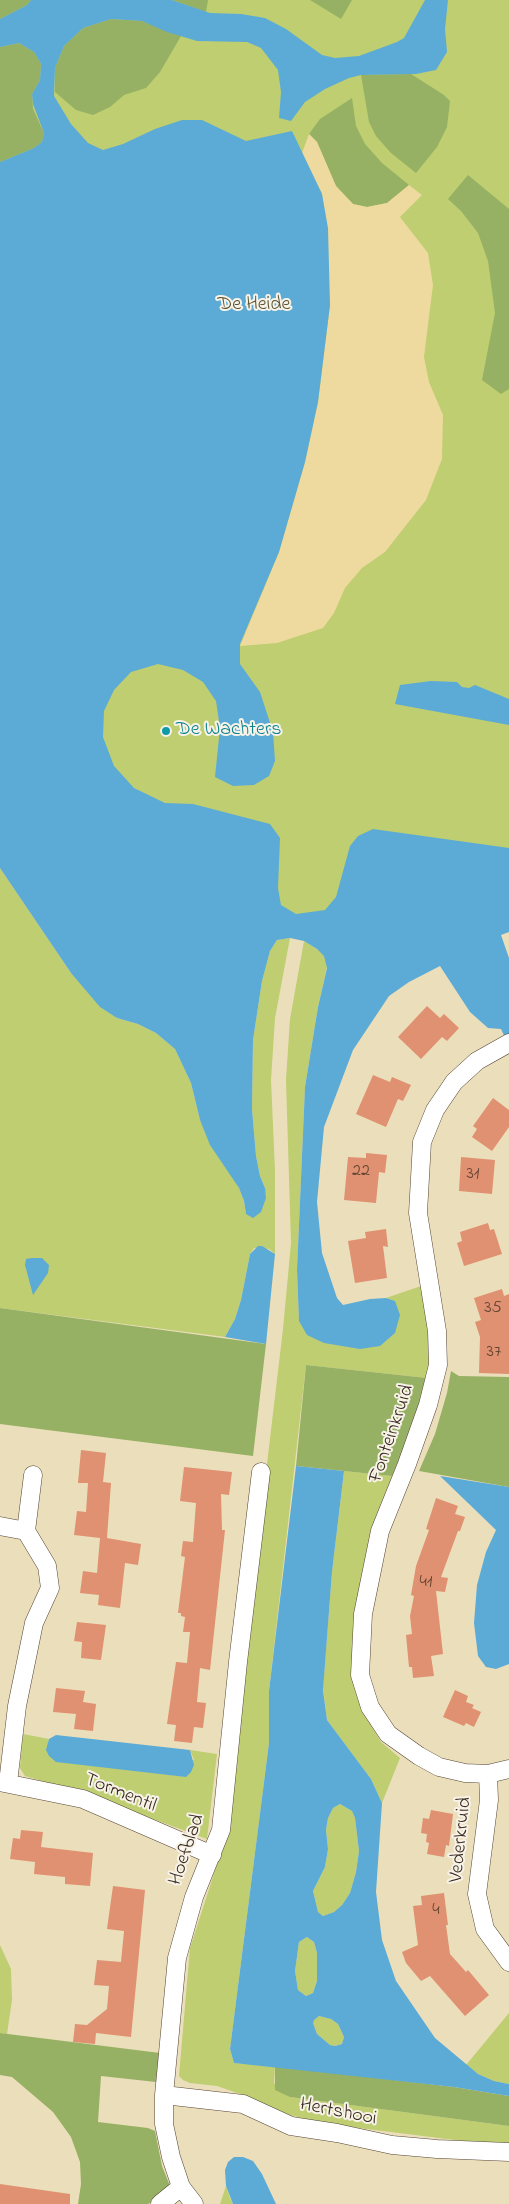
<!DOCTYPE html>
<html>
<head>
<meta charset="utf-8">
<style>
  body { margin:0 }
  canvas { display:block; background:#ebdeba }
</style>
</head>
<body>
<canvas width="509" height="2204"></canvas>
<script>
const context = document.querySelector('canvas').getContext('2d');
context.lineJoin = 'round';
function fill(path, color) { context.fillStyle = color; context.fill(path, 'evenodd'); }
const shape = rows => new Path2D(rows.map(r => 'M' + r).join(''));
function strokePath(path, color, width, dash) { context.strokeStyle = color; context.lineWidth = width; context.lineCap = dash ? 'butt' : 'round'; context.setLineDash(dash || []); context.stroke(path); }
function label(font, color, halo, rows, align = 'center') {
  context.font = font + ' "Indie Flower",sans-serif'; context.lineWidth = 4; context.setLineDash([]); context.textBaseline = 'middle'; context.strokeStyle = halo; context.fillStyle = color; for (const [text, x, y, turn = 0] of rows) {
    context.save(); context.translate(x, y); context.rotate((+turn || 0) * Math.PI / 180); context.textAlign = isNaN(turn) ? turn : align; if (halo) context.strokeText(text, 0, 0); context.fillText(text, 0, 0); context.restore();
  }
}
fill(shape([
  [0,0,509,0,509,892,336,938,150,876,0,611],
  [0,868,71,973,117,1018,138,1024,156,1033,175,1049,191,1083,200,1120,239,1188,244,1201,246,1214,265,1188,260,1176,256,1156,252,1109,253,1040,262,981,270,951,277,940,290,938,275,1018,271,1080,275,1171,275,1254,269,1249,254,1248,250,1254,241,1300,235,1319,225,1337,0,1308],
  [304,941,317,949,325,956,327,967,318,1007,305,1087,297,1270,299,1321,395,1301,386,1298,424,1285,431,1357,427,1378,306,1365,269,1691,269,1743,230,2049,234,2063,275,2066,274,2083,290,2097,509,2126,509,2143,471,2142,319,2123,280,2112,246,2096,217,2086,190,2083,183,2080,179,2076,190,1948,221,1852,283,1329,291,1243,286,1080,290,1019],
  [344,1471,392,1476,366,1560,362,1710,381,1742,400,1758,382,1803,371,1779,327,1720,323,1688,332,1572],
  [23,1734,49,1739,48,1743,194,1760,190,1750,217,1754,207,1839,86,1794,25,1776,20,1768],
  [340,1804,352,1811,355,1818,359,1851,356,1872,350,1893,342,1905,334,1912,323,1916,318,1912,313,1891,325,1867,328,1849,326,1830,328,1818,333,1808],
  [307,1937,314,1942,317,1953,317,1981,313,1993,306,1996,298,1990,295,1971,299,1942],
  [0,1945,11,1969,12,2000,7,2034,0,2033],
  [509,2013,509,2084,494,2081,478,2074,466,2065],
  [319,2016,331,2019,338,2024,344,2037,342,2044,335,2046,330,2045,317,2034,313,2023,313,2020],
  [226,2186,230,2198,233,2204,220,2204]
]), '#bece71');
fill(shape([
  [0,0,31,0,27,5,0,19],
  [172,0,208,0,206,12],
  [310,0,352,0,341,19],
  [111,19,142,21,181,36,160,72,146,88,124,95,110,107,93,115,76,110,55,92,55,68,64,46,83,28],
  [19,43,34,52,41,64,40,80,32,94,33,109,44,133,42,142,34,148,0,162,0,47],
  [411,74,444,95,450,101,447,127,437,147,416,173,391,153,376,136,369,122,361,75],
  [352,98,356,126,365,144,382,163,409,185,387,203,367,207,353,204,336,186,317,142,309,134,320,119],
  [468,175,509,209,509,389,501,394,482,380,495,313,488,261,478,233,461,211,448,199],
  [0,1308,266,1344,253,1456,0,1424],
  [306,1365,427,1378,413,1426,392,1476,296,1466],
  [451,1371,459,1376,509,1377,509,1487,419,1471,435,1434,447,1393],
  [0,2033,160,2053,156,2082,101,2076,98,2122,148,2128,155,2131,162,2166,172,2191,148,2204,78,2204,81,2184,80,2162,71,2137,53,2112,12,2077,0,2075],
  [275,2066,454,2087,509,2096,509,2126,290,2097,275,2090]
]), '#96b163');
fill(shape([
  [309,134,317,142,336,186,353,204,367,207,387,203,409,185,422,195,400,217,428,253,433,285,424,357,429,382,443,415,442,459,426,500,385,552,362,568,345,588,334,613,323,628,277,643,240,646,279,552,305,462,318,402,330,305,322,194,302,153]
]), '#eeda9e');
fill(shape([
  [31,0,172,0,210,13,241,14,265,18,286,29,322,55,335,58,359,56,397,42,404,38,425,0,448,0,445,29,447,52,436,70,416,74,361,75,349,78,325,89,305,102,291,121,279,118,281,92,278,70,261,48,247,42,197,41,167,32,142,21,111,19,83,28,64,46,55,68,54,96,71,124,88,143,103,150,123,144,155,129,182,120,202,120,246,141,292,131,322,194,328,228,330,305,318,402,305,462,279,552,240,644,240,664,260,692,273,732,275,761,269,776,254,785,233,786,215,777,220,728,216,701,203,682,183,670,158,664,131,672,114,690,104,711,103,737,114,766,134,788,165,803,193,804,270,824,280,838,278,888,281,905,296,914,325,910,336,897,350,846,358,836,373,829,509,848,509,932,501,935,509,958,509,1046,501,1029,488,1028,470,1012,440,966,409,982,389,996,353,1050,324,1127,317,1202,322,1253,337,1298,343,1305,370,1299,386,1298,395,1301,400,1315,395,1333,380,1346,360,1349,324,1343,307,1335,299,1321,297,1270,305,1087,318,1007,327,968,324,956,317,949,304,941,290,938,277,940,270,951,262,981,253,1040,252,1109,256,1156,260,1176,265,1188,266,1198,261,1212,253,1218,246,1214,244,1201,239,1188,210,1145,200,1120,191,1083,175,1049,156,1033,138,1024,117,1018,100,1007,71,973,0,868,0,162,34,148,42,142,44,133,33,104,32,94,40,80,41,64,34,52,19,43,0,47,0,19,27,5],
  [431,681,457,682,462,687,469,688,475,685,509,699,509,725,395,704,400,685],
  [258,1246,262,1246,275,1254,266,1344,225,1337,235,1319,241,1300,250,1254],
  [32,1258,42,1258,49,1265,48,1273,33,1295,25,1265,26,1259],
  [296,1466,344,1471,332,1572,323,1690,327,1720,371,1779,382,1803,376,1892,382,1940,396,1981,435,2038,478,2074,494,2081,509,2084,509,2096,454,2087,234,2063,230,2049,269,1743,269,1691],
  [340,1804,352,1811,355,1818,359,1851,356,1872,350,1893,342,1905,334,1912,323,1916,318,1912,313,1891,325,1867,328,1849,326,1830,328,1818,333,1808],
  [307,1937,314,1942,317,1953,317,1981,313,1993,306,1996,298,1990,295,1971,299,1942],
  [319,2016,331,2019,338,2024,344,2037,342,2044,335,2046,330,2045,317,2034,313,2023,314,2020],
  [440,1476,509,1487,509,1664,496,1669,486,1667,478,1656,474,1623,477,1585,486,1552,496,1530],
  [56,1735,190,1750,194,1765,191,1772,186,1777,56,1762,49,1756,46,1750,49,1739],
  [234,2157,243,2157,253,2161,262,2174,276,2204,233,2204,226,2186,225,2170,228,2162]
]), '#5cabd6');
fill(shape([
  [427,1006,440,1018,444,1014,459,1028,447,1041,442,1037,421,1059,398,1037],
  [373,1075,390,1082,392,1077,411,1085,403,1101,398,1099,386,1127,356,1114],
  [493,1098,509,1110,509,1127,492,1151,472,1137,477,1129,473,1126],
  [366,1153,387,1155,385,1173,379,1172,376,1203,344,1200,348,1157,366,1158],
  [461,1157,495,1160,492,1194,459,1191],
  [488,1223,490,1230,494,1229,502,1254,464,1266,457,1243,462,1241,460,1232],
  [386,1229,388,1247,383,1246,387,1278,355,1283,348,1241,366,1238,365,1232],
  [502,1289,504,1296,509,1294,509,1374,479,1373,480,1337,475,1322,481,1320,474,1298],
  [81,1450,106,1453,103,1482,111,1483,107,1538,141,1544,138,1565,125,1563,120,1608,98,1605,99,1595,80,1593,83,1571,97,1573,100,1538,74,1535,77,1511,86,1512,88,1483,78,1483],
  [184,1467,232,1472,229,1495,221,1494,222,1530,225,1530,210,1670,200,1668,197,1702,206,1703,203,1728,194,1727,192,1743,174,1741,176,1725,167,1724,176,1662,187,1663,190,1632,183,1632,185,1617,181,1616,181,1613,178,1613,185,1557,181,1556,183,1541,193,1542,196,1503,180,1501],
  [436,1498,458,1506,455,1514,465,1517,460,1531,458,1531,441,1577,448,1578,445,1592,436,1591,443,1654,431,1656,434,1676,413,1678,412,1667,409,1667,406,1635,412,1634,410,1616,414,1596,411,1595,416,1566,429,1530,426,1529],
  [77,1622,106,1625,101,1660,81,1658,82,1642,74,1641],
  [56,1688,85,1691,83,1702,96,1704,93,1731,74,1729,76,1714,53,1712],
  [455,1690,468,1696,466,1702,474,1705,472,1708,481,1712,474,1727,466,1723,464,1726,443,1717],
  [431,1810,453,1814,449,1846,446,1845,444,1857,427,1854,429,1843,426,1842,427,1834,421,1833,423,1818,429,1819],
  [21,1830,43,1832,41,1847,93,1853,90,1886,65,1884,65,1877,34,1874,35,1862,10,1859,13,1838,20,1839],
  [113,1886,145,1890,131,2037,96,2033,95,2044,73,2042,75,2024,87,2025,107,2009,109,1986,94,1985,97,1960,121,1962,124,1931,107,1929],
  [444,1893,448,1925,446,1925,450,1954,466,1972,468,1970,489,1995,465,2016,430,1976,421,1981,406,1963,402,1952,418,1945,413,1906,422,1905,421,1896],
  [0,2184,70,2194,70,2204,0,2204]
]), '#e09172');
const street = shape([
  [509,1043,477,1061,454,1082,435,1110,422,1142,418,1213,437,1331,438,1365,428,1405,407,1464,380,1531,363,1614,360,1675,370,1707,388,1734,419,1756,439,1767,465,1773,488,1774,509,1769],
  [0,1526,26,1531],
  [488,1774,489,1800,477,1894,485,1929,509,1962],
  [0,1782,83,1799,212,1855],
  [8,1783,17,1706,34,1623,50,1588,47,1566,26,1531,33,1475],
  [164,2095,243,2104,291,2126,337,2133,392,2145,437,2149,509,2152],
  [160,2204,181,2187],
  [194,2204,181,2187,171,2157,164,2124,164,2095,177,1958,194,1897,221,1830,238,1662,261,1472]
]);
strokePath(street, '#554535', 19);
strokePath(street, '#fff', 18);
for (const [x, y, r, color] of [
  [166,731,5,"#0f9aa8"]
]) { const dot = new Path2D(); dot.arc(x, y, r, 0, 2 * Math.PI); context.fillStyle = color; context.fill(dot); strokePath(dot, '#f7f3e8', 2); }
label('18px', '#644433', null, [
  ["22",361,1172],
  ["31",473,1175],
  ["35",493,1309],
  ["37",494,1353],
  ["41",426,1583],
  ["4",436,1911]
]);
label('20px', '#5c5333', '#f7f3e8', [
  ["De Heide",254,306]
]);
label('20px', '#0d838f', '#f7f3e8', [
  ["De Wachters",176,731]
], 'left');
label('20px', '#3b2a1e', '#f7f3e8', [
  ["Fonteinkruid",393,1434,-71],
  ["Tormentil",120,1794,22],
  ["Vederkruid",462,1840,-84],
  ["Hoefblad",188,1850,-71],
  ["Hertshooi",338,2113,11]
]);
</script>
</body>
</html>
